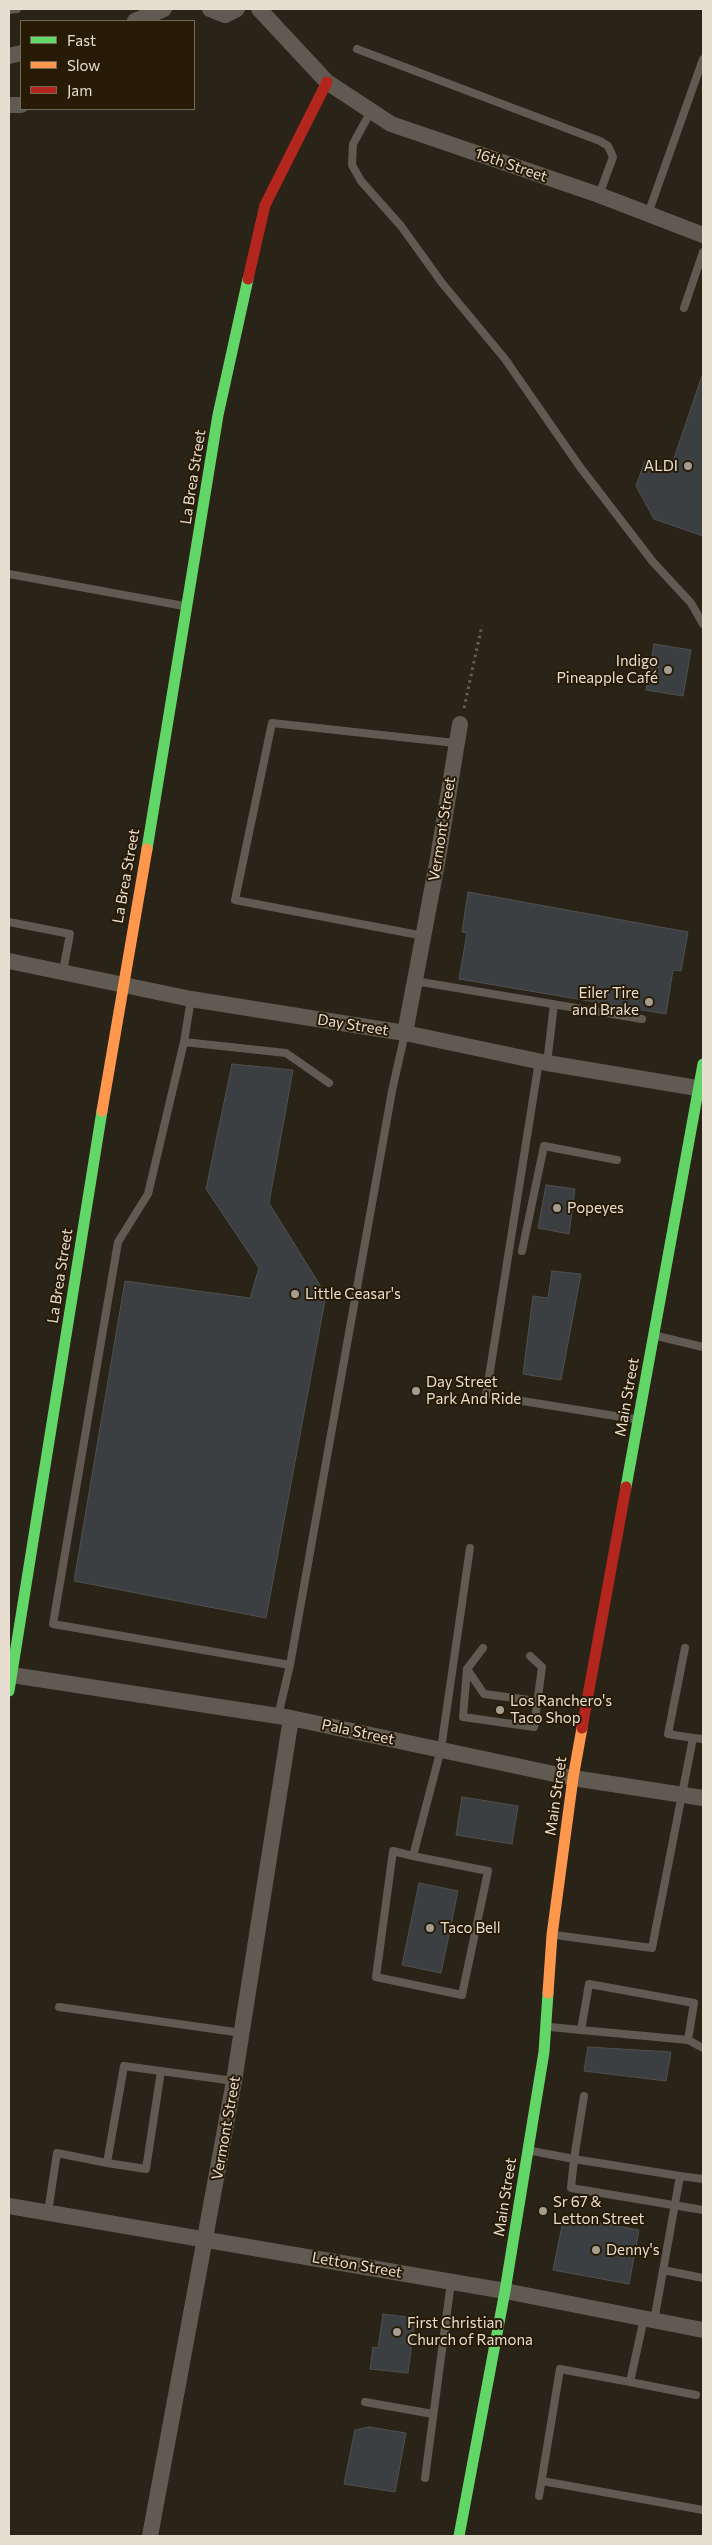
<!DOCTYPE html>
<html>
<head>
<meta charset="utf-8">
<style>
  body { margin:0 }
  #map { position:relative; width:712px; height:2545px; overflow:hidden; background:#2a2317; font-family:Commissioner,sans-serif }
  canvas { display:block }
  .frame { position:absolute; inset:0; border:10px solid #e7ded1; pointer-events:none }
  .legend { position:absolute; left:20px; top:20px; width:175px; height:90px; box-sizing:border-box; background:#281b06; border:1px solid #746957; margin:0; padding:6px 9px; list-style:none; font-size:15px; color:#e7ded1 }
  .legend li { display:flex; align-items:center; gap:10px; height:25px }
  .legend b { width:25px; border:1px solid #746957 }
</style>
</head>
<body>
<div id="map">
<canvas width="712" height="2545"></canvas>
<div class="frame"></div>
<ul class="legend">
<li><b style="height:6px;background:#63d668"></b>Fast</li>
<li><b style="height:6px;background:#ff974d"></b>Slow</li>
<li><b style="height:6px;background:#b3261e"></b>Jam</li>
</ul>
</div>
<script>
const context = document.querySelector('canvas').getContext('2d');
context.lineJoin = 'round';
function fill(path, color) { context.fillStyle = color; context.fill(path, 'evenodd'); }
const shape = rows => new Path2D(rows.map(r => 'M' + r).join(''));
function strokePath(path, color, width, dash) { context.strokeStyle = color; context.lineWidth = width; context.lineCap = dash ? 'butt' : 'round'; context.setLineDash(dash || []); context.stroke(path); }
function label(font, color, halo, rows, align = 'center') {
  context.font = font + ' Commissioner,sans-serif'; context.lineWidth = 4; context.setLineDash([]); context.textBaseline = 'middle'; context.strokeStyle = halo; context.fillStyle = color; for (const [text, x, y, turn = 0] of rows) {
    context.save(); context.translate(x, y); context.rotate((+turn || 0) * Math.PI / 180); context.textAlign = isNaN(turn) ? turn : align; if (halo) context.strokeText(text, 0, 0); context.fillText(text, 0, 0); context.restore();
  }
}
const building = shape([
  [702,376,703,376,703,536,654,519,636,486,645,461,670,470,702,376],
  [654,644,691,650,683,696,646,690,654,644],
  [468,892,688,932,681,971,673,970,666,1014,459,979,467,933,462,932,468,892],
  [232,1064,293,1070,269,1203,326,1295,266,1618,74,1581,125,1281,250,1298,259,1268,206,1189,232,1064],
  [546,1185,575,1189,569,1234,538,1228,546,1185],
  [552,1271,581,1274,561,1380,523,1374,533,1296,548,1298,552,1271],
  [462,1797,518,1806,512,1844,456,1835,462,1797],
  [419,1883,458,1891,441,1973,402,1965,419,1883],
  [588,2047,671,2052,666,2081,584,2071,588,2047],
  [564,2216,639,2230,629,2284,553,2270,564,2216],
  [383,2314,415,2318,408,2373,370,2369,373,2347,378,2348,383,2314],
  [369,2427,406,2433,395,2492,344,2484,355,2430,369,2427]
]);
fill(building, '#3b3f41');
strokePath(building, '#4f504f', 1);
strokePath(shape([
  [464,708,482,625]
]), '#655f58', 3, [2.5, 4]);
strokePath(shape([
  [9,10,17,9],
  [357,49,600,141,608,146,613,157,599,195],
  [371,111,353,144,352,165,361,181,401,226,442,283,505,359,580,467,653,562,691,603,703,624],
  [648,214,703,59],
  [684,308,703,252],
  [9,574,184,606],
  [9,922,70,934,63,971],
  [424,936,235,900,272,723,455,743],
  [415,981,642,1019],
  [191,999,184,1042,286,1053,329,1083],
  [184,1042,148,1194,118,1242,53,1624,290,1665],
  [547,1063,554,1004],
  [522,1251,544,1146,617,1160],
  [657,1336,703,1347],
  [486,1396,539,1061],
  [510,1399,634,1419],
  [483,1648,467,1669,463,1717,534,1727,542,1667,530,1656],
  [685,1648,668,1734,693,1738],
  [467,1669,484,1694,537,1701],
  [278,1716,290,1665,392,1091,405,1033],
  [413,1856,393,1851,376,1977,462,1995,488,1871,413,1856,441,1749,470,1548],
  [555,1935,652,1948,693,1738,703,1739],
  [59,2007,242,2033],
  [550,2027,581,2030,688,2040,694,2003,589,1984,581,2030],
  [688,2040,703,2048],
  [584,2096,574,2159,680,2176,654,2321],
  [532,2151,574,2159,571,2188,703,2210],
  [107,2163,146,2169,161,2071],
  [680,2176,703,2179],
  [48,2212,57,2153,107,2163,124,2066,234,2081],
  [663,2270,703,2278],
  [630,2382,696,2395],
  [365,2402,433,2414],
  [425,2478,451,2282],
  [542,2481,703,2510],
  [539,2496,560,2369,630,2382,644,2318]
]), '#605a52', 8);
strokePath(shape([
  [210,9,225,15,237,9],
  [259,9,327,82,391,124,599,195,703,235],
  [135,21,164,9],
  [9,56,21,53],
  [9,105,21,105],
  [9,961,191,999,405,1033,547,1063,697,1088],
  [405,1033,438,858,460,724],
  [12,1675,291,1718,573,1778,703,1798],
  [9,2206,505,2291,703,2330],
  [150,2536,234,2081,291,1718]
]), '#605a52', 16);
strokePath(shape([
  [147,849,218,415,248,279],
  [626,1487,703,1064],
  [9,1691,102,1111],
  [459,2536,505,2291,544,2052,548,1993]
]), '#63d668', 11);
strokePath(shape([
  [102,1111,147,849],
  [548,1993,552,1935,573,1778,582,1728]
]), '#ff974d', 11);
strokePath(shape([
  [248,279,265,205,327,82],
  [582,1728,626,1487]
]), '#b3261e', 11);
for (const [x, y, r, color] of [
  [688,466,5,"#a59d90"],
  [668,670,5,"#a59d90"],
  [649,1002,5,"#a59d90"],
  [557,1208,5,"#a59d90"],
  [295,1294,5,"#a59d90"],
  [416,1391,5,"#a59d90"],
  [500,1710,5,"#a59d90"],
  [430,1928,5,"#a59d90"],
  [543,2211,5,"#a59d90"],
  [596,2250,5,"#a59d90"],
  [397,2332,5,"#a59d90"]
]) { const dot = new Path2D(); dot.arc(x, y, r, 0, 2 * Math.PI); context.fillStyle = color; context.fill(dot); strokePath(dot, '#281b06', 2); }
label('15px', '#e7ded1', '#281b06', [
  ["16th Street",511,165,19],
  ["La Brea Street",193,477,-81],
  ["Vermont Street",442,829,-81],
  ["La Brea Street",126,876,-80],
  ["Day Street",353,1025,9],
  ["La Brea Street",60,1276,-81],
  ["Main Street",627,1397,-80],
  ["Pala Street",358,1732,12],
  ["Main Street",556,1796,-82],
  ["Vermont Street",226,2128,-80],
  ["Main Street",505,2197,-81],
  ["Letton Street",357,2265,10]
]);
label('15px', '#e7ded1', '#281b06', [
  ["ALDI",678,466,"right"],
  ["Indigo",658,661,"right"],
  ["Pineapple Café",658,678,"right"],
  ["Eiler Tire",639,993,"right"],
  ["and Brake",639,1010,"right"],
  ["Popeyes",567,1208],
  ["Little Ceasar's",305,1294],
  ["Day Street",426,1382],
  ["Park And Ride",426,1399],
  ["Los Ranchero's",510,1701],
  ["Taco Shop",510,1718],
  ["Taco Bell",440,1928],
  ["Sr 67 &",553,2202],
  ["Letton Street",553,2219],
  ["Denny's",606,2250],
  ["First Christian",407,2323],
  ["Church of Ramona",407,2340]
], 'left');
</script>
</body>
</html>
